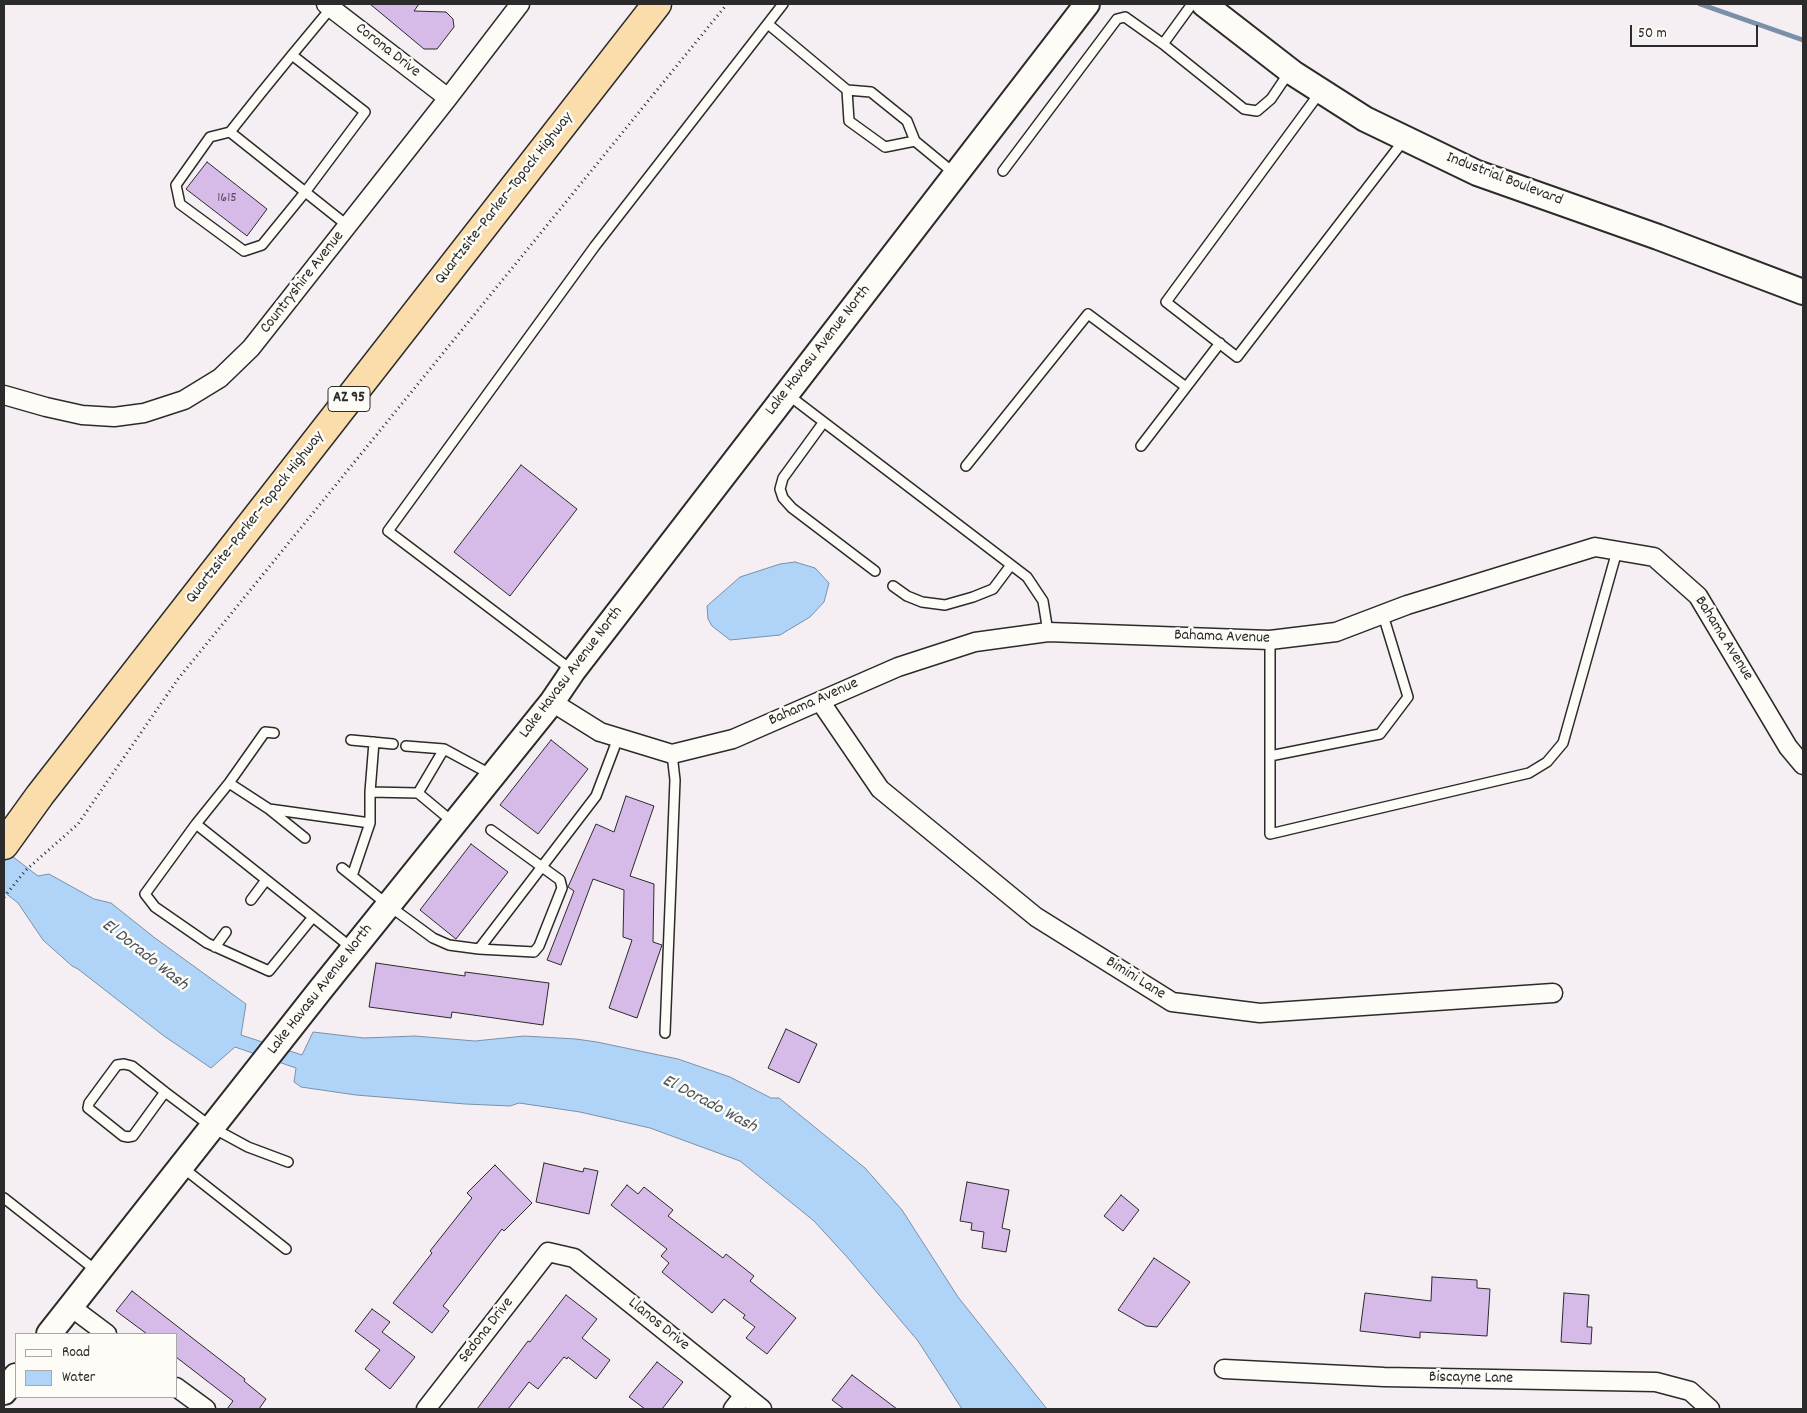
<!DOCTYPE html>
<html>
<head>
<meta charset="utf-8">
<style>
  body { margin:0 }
  #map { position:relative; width:1807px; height:1413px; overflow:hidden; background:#f5eff4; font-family:Dekko,sans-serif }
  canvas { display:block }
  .frame { position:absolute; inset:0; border:5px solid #2b2b2b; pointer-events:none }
  .legend { position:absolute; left:15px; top:1333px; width:162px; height:65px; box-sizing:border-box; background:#fdfcf7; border:1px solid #a9a8a5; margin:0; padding:6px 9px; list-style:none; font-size:15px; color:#2b2b2b }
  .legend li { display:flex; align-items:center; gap:10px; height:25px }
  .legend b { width:25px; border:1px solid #a9a8a5 }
  .scale { position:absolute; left:1630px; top:25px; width:128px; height:22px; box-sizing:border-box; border:2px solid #2b2b2b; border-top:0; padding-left:6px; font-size:15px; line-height:18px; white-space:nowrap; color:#2b2b2b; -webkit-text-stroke:4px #fdfcf7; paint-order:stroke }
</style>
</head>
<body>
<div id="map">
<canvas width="1807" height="1413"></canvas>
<div class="frame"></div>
<ul class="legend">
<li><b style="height:6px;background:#fdfcf7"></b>Road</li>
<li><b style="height:14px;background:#afd4f8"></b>Water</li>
</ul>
<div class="scale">50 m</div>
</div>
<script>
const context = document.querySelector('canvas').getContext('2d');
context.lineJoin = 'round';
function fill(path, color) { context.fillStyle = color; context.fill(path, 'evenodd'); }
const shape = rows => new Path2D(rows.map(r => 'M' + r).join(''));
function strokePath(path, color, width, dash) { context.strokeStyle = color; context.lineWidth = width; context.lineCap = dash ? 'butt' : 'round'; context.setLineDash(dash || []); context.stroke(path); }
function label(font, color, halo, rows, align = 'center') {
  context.font = font + ' Dekko,sans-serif'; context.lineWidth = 5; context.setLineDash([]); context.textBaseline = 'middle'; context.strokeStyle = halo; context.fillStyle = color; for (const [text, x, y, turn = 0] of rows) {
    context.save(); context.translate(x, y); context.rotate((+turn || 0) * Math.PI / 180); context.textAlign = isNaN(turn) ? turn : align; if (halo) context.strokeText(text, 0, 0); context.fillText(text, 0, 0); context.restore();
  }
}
const water = shape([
  [795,562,815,568,829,583,824,602,810,617,780,635,730,640,712,626,708,619,707,606,740,577,780,564,795,562],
  [4,850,38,876,49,874,94,899,111,903,155,938,246,1004,241,1035,302,1055,313,1032,364,1038,415,1036,475,1041,524,1036,576,1039,597,1042,678,1059,730,1077,771,1098,779,1098,865,1168,902,1210,958,1297,1047,1409,962,1409,918,1341,847,1257,814,1221,740,1161,650,1128,580,1112,519,1103,510,1106,465,1104,356,1095,301,1087,294,1082,296,1068,235,1047,211,1068,164,1036,78,969,72,966,43,940,18,903,4,892,4,850]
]);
fill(water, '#afd4f8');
strokePath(water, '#7a90a6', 1);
strokePath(shape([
  [1700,4,1803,40]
]), '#7a90a6', 5);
const building = shape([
  [370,4,419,4,414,11,446,12,453,19,454,27,437,49,424,49,370,4],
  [207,162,267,209,247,236,186,189,207,162],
  [521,465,577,509,510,596,454,552,521,465],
  [551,740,588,769,538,834,500,805,551,740],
  [626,796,654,806,630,876,654,884,653,942,662,945,637,1018,609,1008,632,940,623,937,624,890,593,879,561,965,547,960,574,891,568,887,596,824,614,832,626,796],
  [471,844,508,872,456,939,420,910,471,844],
  [376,963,465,976,465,972,549,983,543,1025,452,1012,451,1018,369,1007,376,963],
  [786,1029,817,1044,799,1083,768,1068,786,1029],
  [544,1163,583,1172,584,1168,598,1171,589,1214,536,1202,544,1163],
  [495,1165,532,1203,504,1231,502,1229,443,1306,449,1311,432,1333,393,1303,432,1253,430,1251,472,1198,467,1193,495,1165],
  [967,1182,1009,1190,1002,1228,1010,1230,1006,1252,982,1248,984,1232,971,1230,972,1223,960,1221,967,1182],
  [627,1185,638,1194,644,1187,673,1210,668,1216,723,1258,726,1254,754,1276,750,1281,796,1318,767,1354,746,1338,755,1327,743,1318,745,1315,724,1299,712,1313,662,1272,669,1263,661,1256,667,1249,611,1205,627,1185],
  [1121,1195,1139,1210,1123,1231,1104,1216,1121,1195],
  [1154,1258,1190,1282,1157,1327,1146,1326,1118,1310,1154,1258],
  [1432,1277,1477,1280,1477,1288,1490,1289,1487,1336,1420,1332,1420,1338,1360,1331,1365,1293,1431,1301,1432,1277],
  [132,1291,245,1379,244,1381,266,1399,259,1409,227,1409,233,1401,176,1357,176,1334,147,1334,116,1311,132,1291],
  [1564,1293,1589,1295,1587,1327,1592,1327,1591,1344,1561,1342,1564,1293],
  [566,1295,597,1319,582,1338,610,1360,596,1379,568,1357,567,1359,564,1357,538,1389,529,1382,508,1409,477,1409,528,1341,530,1342,566,1295],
  [372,1309,390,1322,382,1332,415,1357,390,1389,365,1369,380,1350,355,1331,372,1309],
  [657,1362,683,1382,662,1409,645,1409,629,1397,657,1362],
  [852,1375,897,1409,844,1409,832,1400,852,1375]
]);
fill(building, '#d6bae8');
strokePath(building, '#2b2b2b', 1);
const lane = shape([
  [1192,4,1163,44,1244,109,1257,111,1271,99,1290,71],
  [768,24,847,90,871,92,907,121,915,141,955,174],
  [292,55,365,112,306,191,262,245,244,251,180,204,176,185,210,137,230,132,261,93,292,55,331,8],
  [847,90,849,121,885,147,915,141],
  [1321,91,1166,302,1237,357,1404,140],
  [230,132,348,226],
  [1003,171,1117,19,1125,17,1163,44],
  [787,394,1027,577,1043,601,1048,632],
  [823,423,783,478,780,489,783,498,792,508,875,571],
  [1141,446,1220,343],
  [966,466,1088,314,1186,387],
  [893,586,907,596,922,602,945,605,973,597,993,589,1011,565],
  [1270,640,1270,834,1529,773,1547,762,1563,743,1617,551],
  [573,671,388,531,595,246,783,4],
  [351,740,393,744],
  [406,746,444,749,492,775],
  [444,749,418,793,454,823],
  [1270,756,1380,734,1408,697,1383,615],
  [229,783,269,809,370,823],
  [370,792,418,793],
  [269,809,305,838],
  [196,824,229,783,265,732,274,733],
  [342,868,388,905,433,938,449,945,479,949,596,796,618,738],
  [352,876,370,823,370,792,374,742],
  [251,900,266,880],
  [313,917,269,971,207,943,155,907,145,894,196,824,313,917,353,949],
  [215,947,226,932],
  [479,949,534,952,539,946,562,888,560,880,491,830],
  [665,1033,675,780,672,754],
  [165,1092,133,1136,128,1137,123,1136,88,1108,89,1103,117,1065,124,1064,132,1066,165,1092,213,1128,248,1147,288,1162],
  [182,1167,286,1249],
  [4,1198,98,1272]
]);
const street = shape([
  [326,4,448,98],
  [4,395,46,407,82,415,114,417,144,413,184,400,220,378,251,348,448,98,520,4],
  [820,701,880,789,1036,917,1172,1002,1260,1013,1553,993],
  [552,702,600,732,672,754,733,739,898,667,975,642,1048,632,1270,640,1336,632,1407,605,1595,547,1654,557,1698,596,1788,747,1803,765],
  [71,1307,107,1334],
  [1224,1369,1384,1377,1656,1382,1690,1391,1710,1409],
  [176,1387,206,1409],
  [426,1409,548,1252,574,1258,762,1409],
  [733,1409,744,1395]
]);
const secondary = shape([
  [1204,4,1293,73,1365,119,1477,173,1658,237,1803,292],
  [49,1334,321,989,552,702,573,671,1087,4],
  [4,1392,16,1376]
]);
const highway = shape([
  [4,845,40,795,657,4]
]);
strokePath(lane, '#2b2b2b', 12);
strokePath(street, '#2b2b2b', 21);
strokePath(secondary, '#2b2b2b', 28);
strokePath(highway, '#2b2b2b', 31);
strokePath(shape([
  [4,897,26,870,78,824,178,679,727,4]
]), '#2b2b2b', 3, [1, 4]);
strokePath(lane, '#fdfcf7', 9);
strokePath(street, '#fdfcf7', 18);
strokePath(secondary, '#fdfcf7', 24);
strokePath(highway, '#faddab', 28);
label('14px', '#564f5a', null, [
  ["1615",227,199]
]);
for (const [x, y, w] of [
  [349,399,42]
]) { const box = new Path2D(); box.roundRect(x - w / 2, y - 12.5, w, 25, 4); context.fillStyle = '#fdfcf7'; context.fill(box); strokePath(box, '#2b2b2b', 1); }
label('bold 15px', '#2b2b2b', null, [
  ["AZ 95",349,399]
]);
label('16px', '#2b2b2b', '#fdfcf7', [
  ["Corona Drive",387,51,38],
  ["Industrial Boulevard",1504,180,21],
  ["Quartzsite–Parker–Topock Highway",505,199,-52],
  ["Countryshire Avenue",303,283,-52],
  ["Lake Havasu Avenue North",819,351,-52],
  ["Quartzsite–Parker–Topock Highway",256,518,-52],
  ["Bahama Avenue",1222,638,2],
  ["Bahama Avenue",1723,639,58],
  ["Lake Havasu Avenue North",572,673,-53],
  ["Bahama Avenue",814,703,-24],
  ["Bimini Lane",1135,979,32],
  ["Lake Havasu Avenue North",321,990,-52],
  ["Llanos Drive",658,1325,39],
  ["Sedona Drive",487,1331,-52],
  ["Biscayne Lane",1471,1379,1]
]);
label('italic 18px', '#4c555e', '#fdfcf7', [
  ["El Dorado Wash",144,956,38],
  ["El Dorado Wash",709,1105,28]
]);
</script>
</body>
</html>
